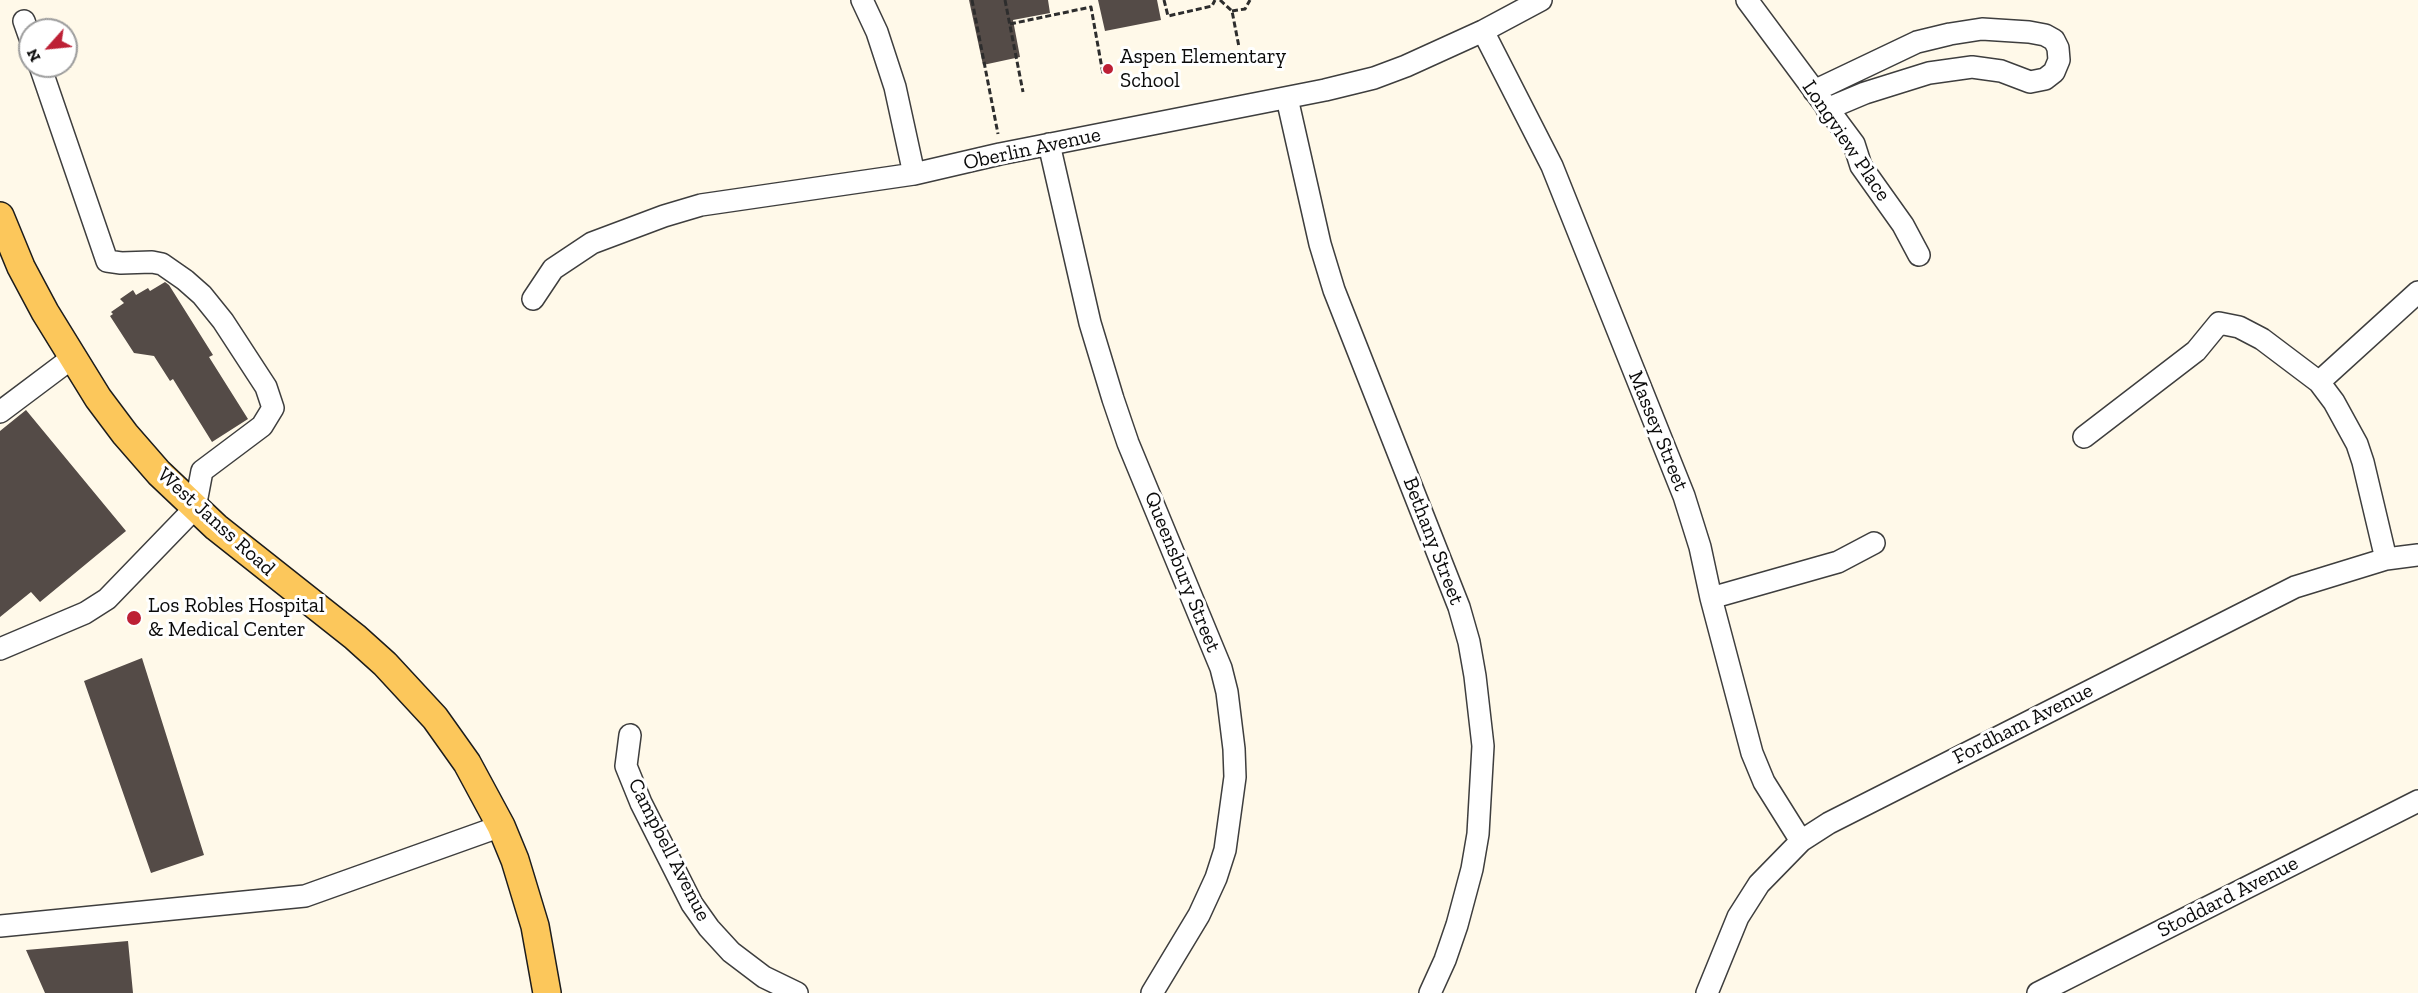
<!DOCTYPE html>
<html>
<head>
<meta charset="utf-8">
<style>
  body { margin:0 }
  #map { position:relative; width:2418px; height:993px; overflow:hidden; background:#fff9e9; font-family:"Zilla Slab",serif }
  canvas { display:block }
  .north { position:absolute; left:18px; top:18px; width:60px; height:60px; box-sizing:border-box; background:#fff; border:2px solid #9d9d9d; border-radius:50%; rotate:243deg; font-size:16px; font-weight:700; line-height:24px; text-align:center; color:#0b0b0b }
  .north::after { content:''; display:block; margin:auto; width:21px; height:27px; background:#bd2035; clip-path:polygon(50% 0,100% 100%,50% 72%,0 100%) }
</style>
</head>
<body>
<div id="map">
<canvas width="2418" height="993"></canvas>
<div class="north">N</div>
</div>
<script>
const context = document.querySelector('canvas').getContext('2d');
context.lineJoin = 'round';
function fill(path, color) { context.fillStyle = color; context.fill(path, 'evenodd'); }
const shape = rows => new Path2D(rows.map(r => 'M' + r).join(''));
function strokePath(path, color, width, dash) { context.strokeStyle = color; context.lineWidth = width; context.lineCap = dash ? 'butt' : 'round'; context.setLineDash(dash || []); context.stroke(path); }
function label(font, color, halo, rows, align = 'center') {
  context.font = font + ' "Zilla Slab",serif'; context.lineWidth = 6; context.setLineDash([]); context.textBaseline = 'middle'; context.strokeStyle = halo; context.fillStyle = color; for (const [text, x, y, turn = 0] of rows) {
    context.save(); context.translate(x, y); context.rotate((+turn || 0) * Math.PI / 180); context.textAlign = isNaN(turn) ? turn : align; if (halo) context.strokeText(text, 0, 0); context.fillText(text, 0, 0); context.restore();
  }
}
fill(shape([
  [969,0,1048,0,1050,13,1013,20,1020,57,983,65],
  [1098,0,1157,0,1161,20,1105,31],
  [165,282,169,285,213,355,209,357,248,419,212,442,173,379,170,381,154,356,134,353,110,316,113,314,111,312,124,303,120,299,133,290,136,295,148,288,150,291],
  [26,410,126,531,40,602,31,592,0,617,0,431],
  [142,658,204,855,151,873,84,681],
  [128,941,133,993,45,993,26,950]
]), '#544b47');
const minor = shape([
  [862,0,877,32,895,87,914,174],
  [1747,0,1854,144,1861,166,1903,225,1919,255],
  [24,21,30,38],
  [1483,31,1552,166,1684,496,1700,547,1711,598,1752,753,1764,782,1801,841],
  [1814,91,1917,42,1950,34,1982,29,2029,32,2045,35,2054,40,2058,48,2059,60,2054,72,2045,79,2030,82,2001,71,1972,67,1929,73,1865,93,1827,109],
  [1287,98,1320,244,1334,290,1459,607,1469,642,1475,676,1483,746,1478,834,1472,869,1457,925,1445,960,1430,993],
  [1049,144,1090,323,1113,399,1128,443,1221,668,1227,692,1234,749,1235,777,1225,850,1216,878,1199,915,1152,993],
  [533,299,553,269,592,243,664,216,701,205,914,174,1000,154,1325,90,1374,78,1406,66,1483,31,1541,0],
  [2319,382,2418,292],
  [0,412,72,358],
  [2084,437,2196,351,2219,323,2239,327,2262,339,2319,382,2334,402,2357,444,2363,462,2386,559],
  [1711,598,1838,562,1874,543],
  [0,649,85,613,107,599,195,508,202,471,262,426,273,408,266,387,223,321,202,295,185,280,162,264,152,262,121,263,107,261,40,66],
  [630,735,626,766,641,803,692,904,709,928,731,952,764,977,797,993],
  [0,926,305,896,501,826],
  [1707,993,1738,917,1759,884,1801,841,1829,823,2295,587,2386,559,2418,555],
  [2038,993,2418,801]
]);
const major = shape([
  [0,216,21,267,45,312,98,398,125,434,159,473,216,527,355,637,385,664,435,718,467,763,501,826,515,860,535,926,547,993]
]);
strokePath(minor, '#3e3e3e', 24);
strokePath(major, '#1c1c1c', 30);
strokePath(shape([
  [972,0,998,134],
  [1005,0,1023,92],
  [1164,0,1168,16,1212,6,1215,0],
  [1220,0,1232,11,1239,47],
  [1232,11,1245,9,1250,0],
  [1010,24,1091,7,1103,74]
]), '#2d2d2d', 3, [6, 3]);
strokePath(minor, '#fff', 21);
strokePath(major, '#fcc75b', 27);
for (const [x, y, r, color] of [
  [1108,69,6,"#bd2035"],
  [134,618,8,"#bd2035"]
]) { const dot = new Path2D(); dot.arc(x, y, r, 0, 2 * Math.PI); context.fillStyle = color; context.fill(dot); strokePath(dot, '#fff', 2); }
label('21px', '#0b0b0b', '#fff', [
  ["Aspen Elementary",1120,57],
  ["School",1120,81],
  ["Los Robles Hospital",148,606],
  ["& Medical Center",148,630]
], 'left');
label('21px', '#0b0b0b', '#fff', [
  ["Longview Place",1846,141,56],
  ["Oberlin Avenue",1032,149,-12],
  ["Massey Street",1658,431,68],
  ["West Janss Road",216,522,42],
  ["Bethany Street",1433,541,69],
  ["Queensbury Street",1182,572,68],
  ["Fordham Avenue",2023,724,-27],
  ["Campbell Avenue",669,850,63],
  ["Stoddard Avenue",2228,897,-27]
]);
</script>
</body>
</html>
